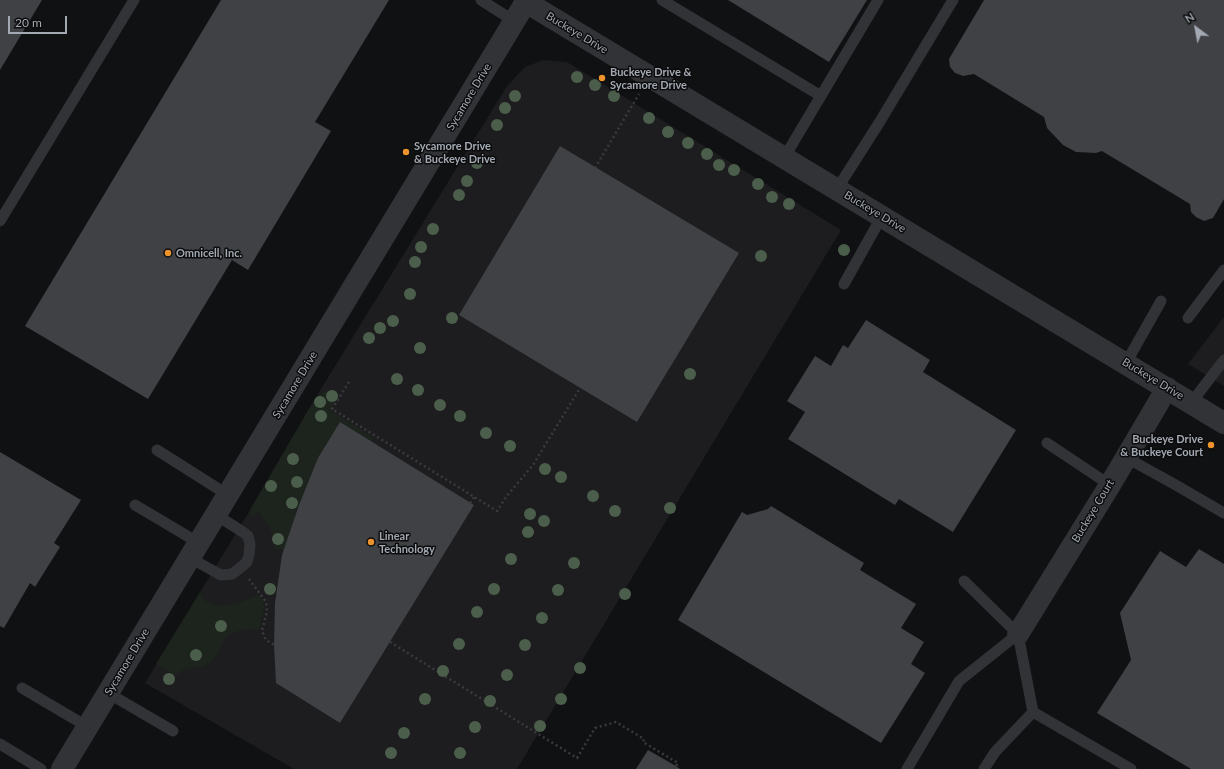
<!DOCTYPE html>
<html>
<head>
<meta charset="utf-8">
<style>
  body { margin:0 }
  #map { position:relative; width:1224px; height:769px; overflow:hidden; background:#101112; font-family:Lato,sans-serif }
  canvas { display:block }
  .north { position:absolute; left:1176px; top:8px; width:40px; height:40px; -webkit-text-stroke:3px #0c0c0d; paint-order:stroke; rotate:328deg; font-size:11px; font-weight:700; line-height:16px; text-align:center; color:#a2a9b2 }
  .north::after { content:''; display:block; margin:auto; width:14px; height:18px; background:#a2a9b2; clip-path:polygon(50% 0,100% 100%,50% 72%,0 100%) }
  .scale { position:absolute; left:8px; top:16px; width:59px; height:18px; box-sizing:border-box; border:2px solid #a2a9b2; border-top:0; padding-left:5px; font-size:12px; line-height:14px; white-space:nowrap; color:#a2a9b2; -webkit-text-stroke:3px #0c0c0d; paint-order:stroke }
</style>
</head>
<body>
<div id="map">
<canvas width="1224" height="769"></canvas>
<div class="north">N</div>
<div class="scale">20 m</div>
</div>
<script>
const context = document.querySelector('canvas').getContext('2d');
context.lineJoin = 'round';
function fill(path, color) { context.fillStyle = color; context.fill(path, 'evenodd'); }
const shape = rows => new Path2D(rows.map(r => 'M' + r).join(''));
function strokePath(path, color, width, dash) { context.strokeStyle = color; context.lineWidth = width; context.lineCap = dash ? 'butt' : 'round'; context.setLineDash(dash || []); context.stroke(path); }
function label(font, color, halo, rows, align = 'center') {
  context.font = font + ' Lato,sans-serif'; context.lineWidth = 3; context.setLineDash([]); context.textBaseline = 'middle'; context.strokeStyle = halo; context.fillStyle = color; for (const [text, x, y, turn = 0] of rows) {
    context.save(); context.translate(x, y); context.rotate((+turn || 0) * Math.PI / 180); context.textAlign = isNaN(turn) ? turn : align; if (halo) context.strokeText(text, 0, 0); context.fillText(text, 0, 0); context.restore();
  }
}
fill(shape([
  [543,60,567,62,841,230,517,769,294,769,145,683,250,510,316,397,507,86,525,67],
  [1224,317,1224,386,1188,364]
]), '#1d1d1f');
fill(shape([
  [327,390,339,394,329,410,374,438,371,441,340,422,318,458,299,505,285,549,275,549,274,540,270,528,258,511,252,518,250,510,316,397],
  [200,592,203,600,217,605,226,605,238,603,258,595,263,601,264,608,259,629,244,629,229,634,224,639,216,656,210,663,203,666,182,670,176,675,156,664]
]), '#1d241d');
fill(shape([
  [0,0,42,0,0,70],
  [221,0,389,0,315,122,331,131,248,270,232,260,148,399,25,326],
  [728,0,867,0,829,62],
  [984,0,1224,0,1224,199,1213,218,1204,221,1196,217,1191,212,1190,204,1102,151,1096,153,1076,152,1063,145,1047,128,1044,117,974,74,963,76,955,73,950,67,949,59],
  [560,146,739,253,637,422,459,315],
  [866,320,930,360,923,372,1016,430,953,532,899,499,895,505,788,439,805,412,787,401,815,356,831,366,843,345,848,348],
  [340,422,474,505,340,723,276,683,274,645,275,603,282,555,299,505,318,458],
  [0,452,81,500,54,543,60,547,35,587,30,583,4,628,0,626],
  [771,506,864,563,860,570,916,604,901,628,924,642,911,664,925,673,881,743,678,620,742,512,747,515,768,509],
  [1199,549,1224,564,1224,769,1191,769,1097,713,1131,660,1120,613,1160,551,1186,567],
  [648,750,676,766,680,769,636,769]
]), '#3f4145');
strokePath(shape([
  [595,168,639,94],
  [349,382,332,409,497,511,506,497,533,465,580,388],
  [470,503,474,497],
  [249,579,266,602,267,611,262,631,266,640,274,645],
  [390,642,577,758,595,728,616,722,644,739,643,742,678,763,676,766]
]), '#383a3e', 2.5, [2, 3]);
strokePath(shape([
  [481,0,514,21],
  [662,0,821,96],
  [784,158,878,0],
  [837,189,879,123,953,0],
  [0,221,134,0],
  [844,284,882,216],
  [1188,318,1224,270],
  [1126,363,1161,301],
  [1191,403,1224,360],
  [1047,443,1110,485],
  [157,450,228,495],
  [1125,457,1174,484,1224,513],
  [135,505,199,543],
  [190,558,221,575,232,574,240,568,247,562,249,555,250,544,248,536,243,532,216,515],
  [964,581,1018,634,1033,712,1131,769],
  [22,688,88,727],
  [108,693,173,731],
  [0,744,41,769],
  [907,769,959,681,1018,634],
  [984,769,995,752,1033,712]
]), '#323337', 11);
strokePath(shape([
  [1018,634,1110,485,1167,388]
]), '#323337', 22);
strokePath(shape([
  [526,2,1224,423],
  [62,769,527,0]
]), '#323337', 22);
context.fillStyle = '#4b5e4b';
for (const [x, y] of [
  [577,77],
  [595,85],
  [515,96],
  [614,96],
  [505,108],
  [649,118],
  [497,125],
  [668,132],
  [688,143],
  [707,154],
  [477,163],
  [719,165],
  [734,170],
  [467,181],
  [758,184],
  [459,195],
  [772,197],
  [789,204],
  [433,229],
  [421,247],
  [844,250],
  [761,256],
  [415,262],
  [410,294],
  [452,318],
  [393,321],
  [380,328],
  [369,338],
  [420,348],
  [690,374],
  [397,379],
  [418,390],
  [332,396],
  [320,402],
  [440,405],
  [321,416],
  [460,416],
  [486,433],
  [510,446],
  [293,459],
  [545,469],
  [561,477],
  [297,482],
  [271,486],
  [593,496],
  [292,503],
  [670,508],
  [615,511],
  [530,514],
  [544,521],
  [528,532],
  [278,539],
  [511,559],
  [574,563],
  [270,589],
  [494,589],
  [558,590],
  [625,594],
  [477,612],
  [542,618],
  [221,626],
  [459,644],
  [525,645],
  [196,655],
  [580,668],
  [443,671],
  [507,675],
  [169,679],
  [425,699],
  [561,699],
  [490,701],
  [540,726],
  [475,727],
  [404,733],
  [391,753],
  [460,753]
]) { context.beginPath(); context.arc(x, y, 6, 0, 2 * Math.PI); context.fill(); }
for (const [x, y, r, color] of [
  [602,78,4,"#ed932e"],
  [406,152,4,"#ed932e"],
  [168,253,4,"#ed932e"],
  [1211,445,4,"#ed932e"],
  [371,542,4,"#ed932e"]
]) { const dot = new Path2D(); dot.arc(x, y, r, 0, 2 * Math.PI); context.fillStyle = color; context.fill(dot); strokePath(dot, '#0c0c0d', 1.5); }
label('11px', '#a2a9b2', '#0c0c0d', [
  ["Buckeye Drive",577,33,31],
  ["Sycamore Drive",469,97,-59],
  ["Buckeye Drive",875,212,31],
  ["Buckeye Drive",1153,379,31],
  ["Sycamore Drive",295,385,-59],
  ["Buckeye Court",1093,511,-59],
  ["Sycamore Drive",127,662,-59]
]);
label('bold 11px', '#a2a9b2', '#0c0c0d', [
  ["Buckeye Drive &",610,72],
  ["Sycamore Drive",610,85],
  ["Sycamore Drive",414,146],
  ["& Buckeye Drive",414,159],
  ["Omnicell, Inc.",176,253],
  ["Buckeye Drive",1203,439,"right"],
  ["& Buckeye Court",1203,452,"right"],
  ["Linear",379,536],
  ["Technology",379,549]
], 'left');
</script>
</body>
</html>
